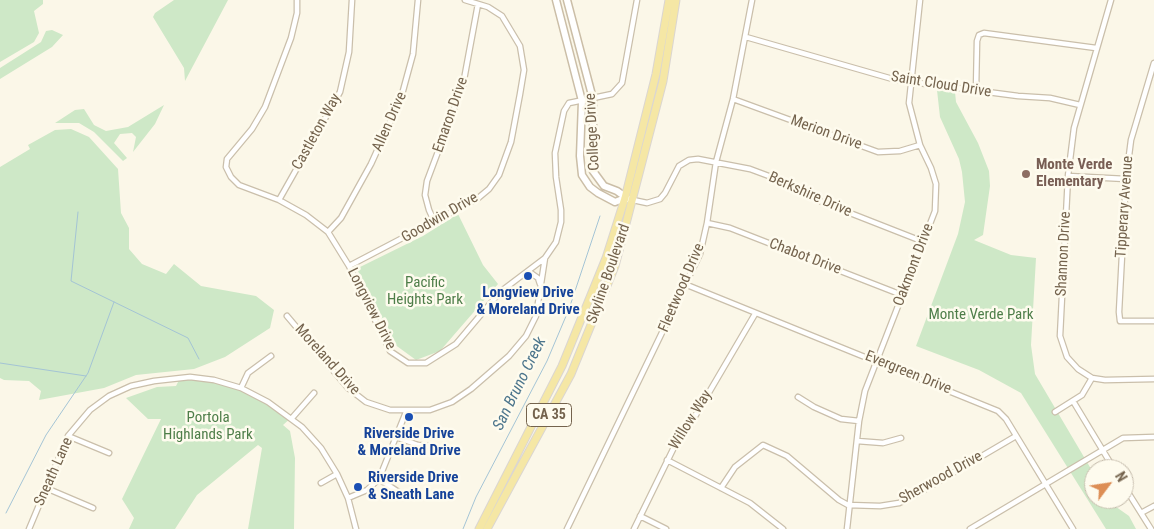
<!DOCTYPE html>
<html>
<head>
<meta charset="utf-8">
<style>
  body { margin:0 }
  #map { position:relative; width:1154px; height:529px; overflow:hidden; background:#fbf7e8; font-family:"Roboto Condensed",sans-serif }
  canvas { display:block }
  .north { position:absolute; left:1084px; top:459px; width:50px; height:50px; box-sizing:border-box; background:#fefbee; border:1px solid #c7beae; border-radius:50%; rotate:59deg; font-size:14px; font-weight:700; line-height:20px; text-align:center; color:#74634d }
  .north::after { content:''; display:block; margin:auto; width:18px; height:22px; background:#dd8e55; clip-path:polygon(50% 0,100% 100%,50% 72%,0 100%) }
</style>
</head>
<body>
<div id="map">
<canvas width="1154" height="529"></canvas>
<div class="north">N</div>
</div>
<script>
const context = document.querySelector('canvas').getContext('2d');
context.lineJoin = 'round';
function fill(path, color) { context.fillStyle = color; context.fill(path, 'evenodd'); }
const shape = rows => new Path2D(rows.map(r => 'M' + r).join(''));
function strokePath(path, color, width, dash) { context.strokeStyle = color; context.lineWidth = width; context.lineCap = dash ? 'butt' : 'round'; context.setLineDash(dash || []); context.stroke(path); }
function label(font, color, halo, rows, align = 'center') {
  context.font = font + ' "Roboto Condensed",sans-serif'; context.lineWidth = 5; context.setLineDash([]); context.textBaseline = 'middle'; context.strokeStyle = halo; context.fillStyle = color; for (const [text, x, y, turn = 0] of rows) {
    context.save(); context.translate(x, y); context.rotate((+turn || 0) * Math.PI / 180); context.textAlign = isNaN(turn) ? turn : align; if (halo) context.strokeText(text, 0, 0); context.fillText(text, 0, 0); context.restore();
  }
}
fill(shape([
  [0,0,43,0,43,4,34,11,39,33,34,42,0,62],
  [174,0,228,0,185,81,184,68,153,17,155,13],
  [52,30,63,35,52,47,0,79,0,68,41,42,46,31],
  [937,90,955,92,956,102,978,143,989,171,990,186,983,235,974,240,1011,255,1036,258,1031,345,1035,374,1094,474,1094,499,1109,499,1112,504,1129,516,1136,529,1106,529,1021,393,979,370,916,346,958,234,965,202,962,172,959,159,940,117],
  [164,105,155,124,133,152,136,137,132,133,120,134,114,143,127,158,123,161,94,132,79,123,55,123,75,110,84,109,94,125,106,131,128,127],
  [71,129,89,137,118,169,121,213,129,228,129,249,142,264,166,274,174,264,201,286,256,296,274,310,270,328,225,357,194,369,136,375,104,388,39,400,41,391,29,381,4,380,0,378,0,167,30,149,28,145,55,130],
  [458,214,483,265,498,284,440,351,416,360,394,344,358,271,360,267,423,236],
  [181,376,201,377,247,390,292,417,283,425,290,431,295,458,294,529,248,529,262,448,258,445,197,495,175,529,129,529,134,518,122,499,161,419,148,419,126,398,157,387,176,386]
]), '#cee8c7');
strokePath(shape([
  [78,212,71,281,188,338,199,359],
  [0,363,86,376],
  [6,513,46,435,88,373,114,302],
  [463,529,476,497,547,361,569,309,600,216]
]), '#a4c4d5', 1);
const street = shape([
  [297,0,297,13,291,38,265,107,252,129,227,159,226,167,231,177,239,185,279,200,306,215,328,232,349,266,390,351,408,363,426,363,456,344,500,292,545,258,556,242,561,222,561,210,556,177,555,153,564,111,569,103,574,102,612,94,622,83,637,0],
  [1111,0,1074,128,1068,176,1060,336,1067,357,1078,369,1092,378,1105,380,1154,379],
  [746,37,896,80,1018,96,1050,98,1080,105],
  [1154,63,1131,140,1126,179,1119,312,1120,321,1154,321],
  [976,90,977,41,979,35,984,33,1096,48],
  [733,99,878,152,900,151,920,145],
  [1068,176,1126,179],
  [279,200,340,92,349,52,352,0],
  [633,200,647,203,660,199,665,193,679,166,689,160,698,159,750,169,801,188,822,202,924,242],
  [435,223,429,210,425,195,427,181,463,85,478,4],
  [707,223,730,228,902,295],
  [328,232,341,218,371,164,401,98,413,54,418,0],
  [349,266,477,199,489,189,499,175,511,142,520,94,524,70,520,46,502,16,488,7,465,0],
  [528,271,538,278,540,284],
  [687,285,998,411,1006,419,1073,529],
  [287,316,348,388,366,402,390,410,430,410,452,402,471,389,509,356,526,336,536,316,545,258],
  [241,388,248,373,271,356],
  [798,397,814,407,841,419,859,421],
  [1073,401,1114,469],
  [1055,412,1082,395,1092,378],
  [292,418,314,393],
  [68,436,109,453],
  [396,437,418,445,429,446],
  [857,441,883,443,901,438],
  [667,460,750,503,783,529],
  [379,479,406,497],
  [321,483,337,474],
  [1124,486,1151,529],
  [46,488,93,508],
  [721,488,735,467,763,445,787,456,839,500,848,505,880,506,899,503,919,493,1016,436],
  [348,498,367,490,379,479,406,412],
  [1141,513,1154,506],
  [640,516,666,529],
  [29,529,68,436,90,410,109,396,131,386,154,381,190,377,214,380,241,388,268,402,302,427,321,448,337,474,348,498,356,529],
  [567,529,700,254,707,223,716,162,733,99,752,0],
  [634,529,681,433,694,418,755,314],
  [847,529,859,421,865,391,935,211,936,184,931,168,920,145,909,103,920,0],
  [970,529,1123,438,1154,437]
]);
const secondary = shape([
  [556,0,582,101,580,156,582,175,590,187,598,193,615,202,625,198],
  [567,0,593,99,593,171,604,186,617,191,628,199]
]);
const primary = shape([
  [479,529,562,366,606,258,625,198,656,74,669,0],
  [487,529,571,374,615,266,663,81,676,0]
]);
strokePath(street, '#cabfab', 7);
strokePath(secondary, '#cbbea7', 9);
strokePath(primary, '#dbd6d1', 9);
strokePath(street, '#fff', 4.5);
strokePath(secondary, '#fff', 6);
strokePath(primary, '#f5e7a5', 7);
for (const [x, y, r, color] of [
  [1026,174,5,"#8d6e63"],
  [528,276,5,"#1a4fb4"],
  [409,417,5,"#1a4fb4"],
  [358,487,5,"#1a4fb4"]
]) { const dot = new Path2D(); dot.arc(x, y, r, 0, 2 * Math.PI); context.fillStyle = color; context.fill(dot); strokePath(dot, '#fefbee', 2); }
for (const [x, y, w] of [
  [549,415,45]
]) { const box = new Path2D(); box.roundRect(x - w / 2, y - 11.5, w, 23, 4); context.fillStyle = '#fefbee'; context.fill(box); strokePath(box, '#74634d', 1); }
label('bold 14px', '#74634d', null, [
  ["CA 35",549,415]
]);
label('15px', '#74634d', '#fefbee', [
  ["Saint Cloud Drive",941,85,9],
  ["Emaron Drive",451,115,-71],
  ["Allen Drive",390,122,-66],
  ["Castleton Way",317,132,-61],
  ["College Drive",593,132,-93],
  ["Merion Drive",826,133,20],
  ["Berkshire Drive",810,195,24],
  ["Tipperary Avenue",1125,207,-86],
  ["Goodwin Drive",440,218,-30],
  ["Shannon Drive",1064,254,-87],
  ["Chabot Drive",805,257,21],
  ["Oakmont Drive",914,265,-69],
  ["Skyline Boulevard",609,274,-71],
  ["Fleetwood Drive",682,288,-67],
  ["Longview Drive",371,309,63],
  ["Moreland Drive",327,360,48],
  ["Evergreen Drive",908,373,22],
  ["Willow Way",691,420,-58],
  ["Sneath Lane",54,472,-66],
  ["Sherwood Drive",941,478,-29]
]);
label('bold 15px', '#785e54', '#fefbee', [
  ["Monte Verde",1036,165],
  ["Elementary",1036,182]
], 'left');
label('15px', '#4e7e49', '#fefbee', [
  ["Pacific",425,283],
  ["Heights Park",425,300],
  ["Monte Verde Park",981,315],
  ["Portola",208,418],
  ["Highlands Park",208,435]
]);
label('bold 15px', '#164399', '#fefbee', [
  ["Longview Drive",528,293],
  ["& Moreland Drive",528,310],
  ["Riverside Drive",409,434],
  ["& Moreland Drive",409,451],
  ["Riverside Drive",368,478,"left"],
  ["& Sneath Lane",368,495,"left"]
]);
label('italic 16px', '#4c758c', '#fefbee', [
  ["San Bruno Creek",520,384,-64]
]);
</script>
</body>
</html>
